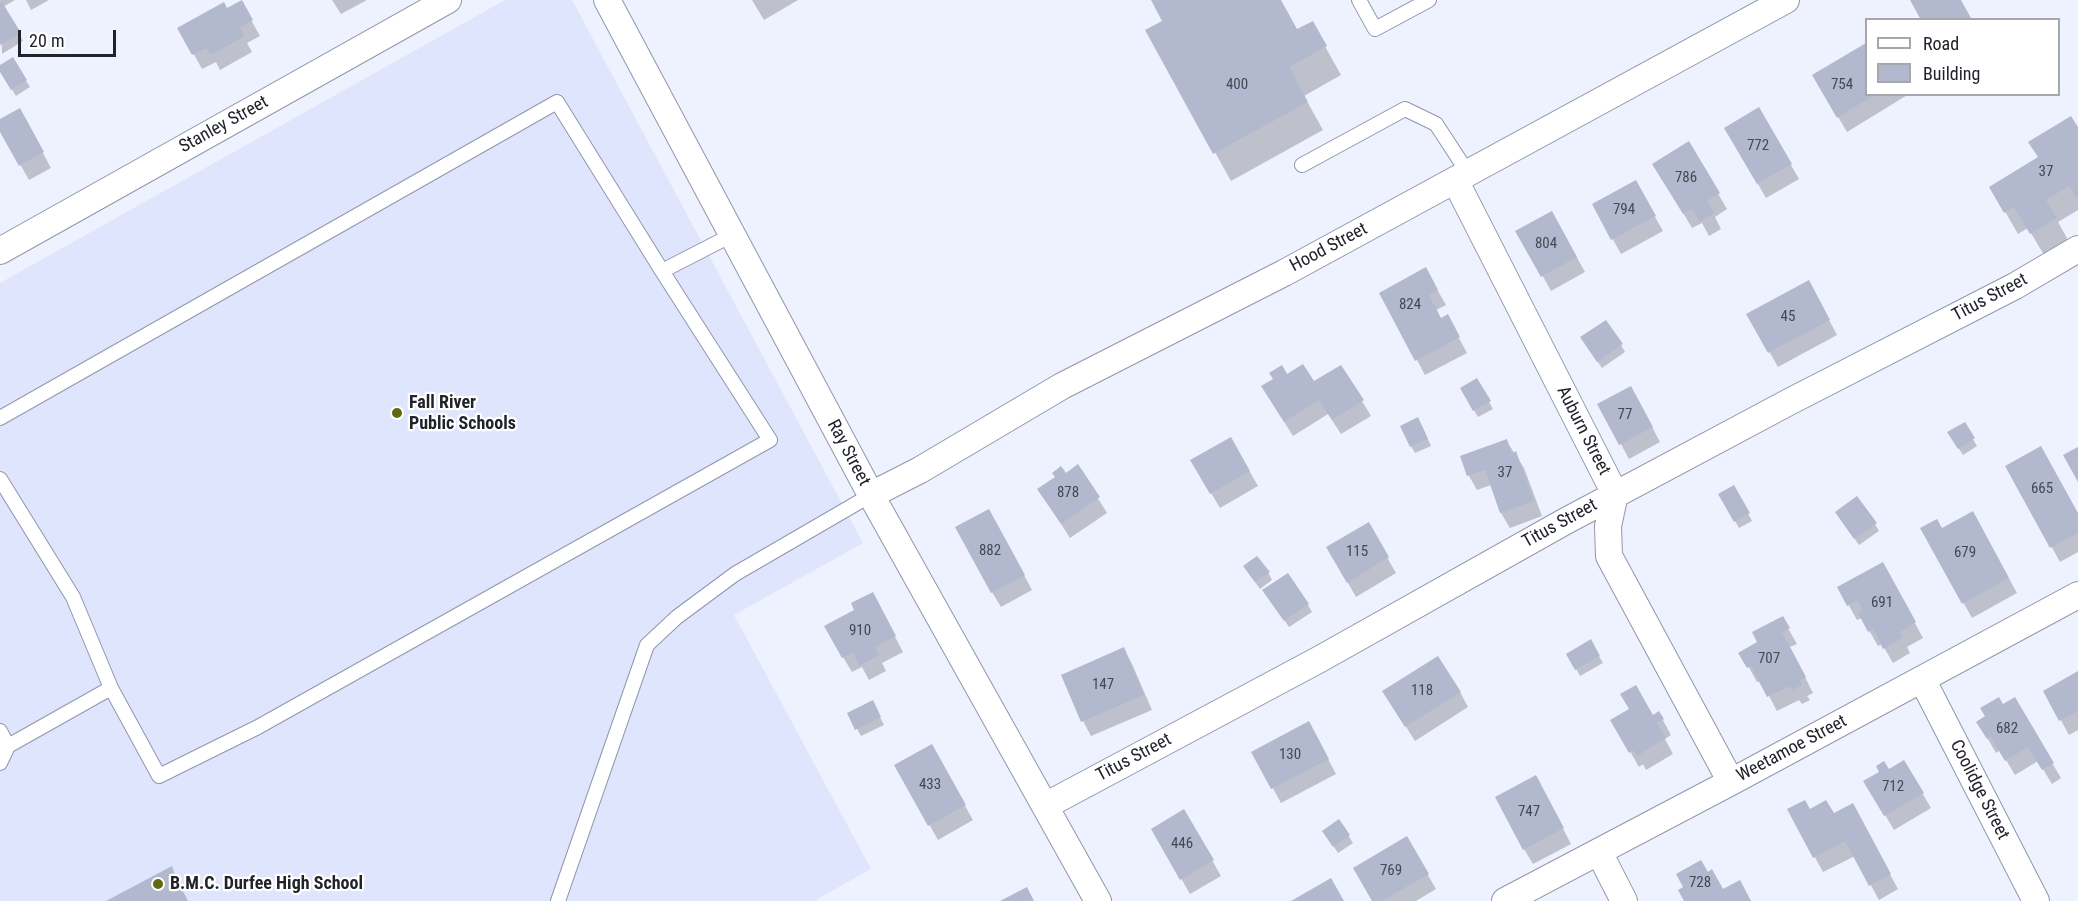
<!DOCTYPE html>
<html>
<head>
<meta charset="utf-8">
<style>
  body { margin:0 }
  #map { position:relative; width:2078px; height:901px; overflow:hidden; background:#eef1fe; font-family:"Roboto Condensed",sans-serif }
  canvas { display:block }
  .legend { position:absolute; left:1865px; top:18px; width:195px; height:78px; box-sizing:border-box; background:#fff; border:2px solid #a6a7aa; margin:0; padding:8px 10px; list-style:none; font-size:18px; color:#21232b }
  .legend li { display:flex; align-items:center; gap:12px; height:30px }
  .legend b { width:30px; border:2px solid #a6a7aa }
  .scale { position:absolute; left:18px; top:30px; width:98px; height:27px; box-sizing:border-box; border:3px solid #21232b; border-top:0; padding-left:8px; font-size:18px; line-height:21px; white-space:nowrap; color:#21232b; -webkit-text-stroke:4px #fff; paint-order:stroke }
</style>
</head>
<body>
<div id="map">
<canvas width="2078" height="901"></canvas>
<ul class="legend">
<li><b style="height:8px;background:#fff"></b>Road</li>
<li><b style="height:16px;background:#b2b8cd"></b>Building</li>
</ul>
<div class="scale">20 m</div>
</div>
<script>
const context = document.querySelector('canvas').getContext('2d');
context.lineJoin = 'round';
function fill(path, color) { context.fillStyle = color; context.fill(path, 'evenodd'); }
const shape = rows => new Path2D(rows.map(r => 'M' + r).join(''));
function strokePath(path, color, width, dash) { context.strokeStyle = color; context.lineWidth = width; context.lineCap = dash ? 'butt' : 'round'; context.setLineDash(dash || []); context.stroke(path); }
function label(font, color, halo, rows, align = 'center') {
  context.font = font + ' "Roboto Condensed",sans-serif'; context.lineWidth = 4.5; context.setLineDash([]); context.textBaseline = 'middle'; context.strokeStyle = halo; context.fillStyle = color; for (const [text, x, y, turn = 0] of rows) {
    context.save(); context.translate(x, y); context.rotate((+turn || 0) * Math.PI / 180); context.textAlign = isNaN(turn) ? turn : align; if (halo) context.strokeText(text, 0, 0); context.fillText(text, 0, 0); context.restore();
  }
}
fill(shape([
  [505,0,572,0,863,543,734,615,871,869,814,901,0,901,0,283]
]), '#dfe5fc');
fill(shape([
  [0,0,15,0,3,7,23,41,2,54],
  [26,0,49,0,31,10],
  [332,0,367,0,341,14],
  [752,0,798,0,764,20],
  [1152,0,1280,0,1297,31,1312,23,1341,75,1304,96,1323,130,1231,181,1147,30,1164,21],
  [241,2,260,36,247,43,252,52,220,70,216,62,202,69,180,29],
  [1866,44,1866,94,1909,94,1847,132,1814,76],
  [12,59,30,87,16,96,0,70,0,67],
  [1759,109,1799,179,1766,198,1726,128],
  [0,121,28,125,51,168,29,180,0,129],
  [2078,130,2078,210,2058,222,2068,240,2044,255,2028,228,2018,234,1991,187,2039,158],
  [1689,144,1727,209,1715,217,1721,229,1709,236,1702,223,1692,228,1654,164],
  [1644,197,1663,231,1621,254,1594,205],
  [1552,213,1585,272,1551,291,1518,231],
  [1434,284,1446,305,1436,310,1441,320,1447,316,1467,353,1425,375,1381,293],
  [1817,297,1837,335,1778,367,1748,314],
  [1586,344,1621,345,1625,352,1602,368],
  [1287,376,1362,401,1371,416,1341,434,1328,414,1293,436,1271,401,1275,379],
  [1477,380,1493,409,1478,417,1462,389],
  [1639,402,1660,442,1629,459,1599,404],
  [1964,424,1977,446,1963,455,1949,433],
  [1422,426,1431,446,1415,453,1411,446],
  [1231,439,1258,486,1220,508,1192,461],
  [1506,440,1524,468,1542,516,1510,528,1501,513,1491,485,1477,490,1469,476,1462,456],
  [1078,466,1107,513,1070,538,1039,489],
  [2007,466,2078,515,2078,552,2060,562],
  [1734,487,1752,521,1739,528,1720,494],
  [1841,519,1875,524,1879,531,1859,545],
  [1368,524,1396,573,1356,597,1328,548],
  [997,525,1032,590,1001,607,992,592],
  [1981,528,2017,593,1972,618,1922,529],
  [1268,572,1272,580,1260,589,1249,574],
  [1891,579,1923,638,1907,647,1910,653,1893,663,1882,644,1878,646,1862,618,1857,620,1839,588],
  [1269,597,1308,605,1312,612,1289,627],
  [880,608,903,652,882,663,886,671,869,680,862,667,852,672,843,657],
  [1782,618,1797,644,1790,647,1813,693,1807,696,1810,700,1802,704,1799,700,1777,711,1761,681,1757,682,1741,653,1759,643],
  [1590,641,1603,663,1580,676,1568,654],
  [1124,649,1132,664,1152,710,1091,736,1083,721],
  [2078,673,2078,730,2069,735,2045,691],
  [1460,692,1468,707,1415,741,1393,706],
  [2014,699,2061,778,2052,784,2038,761,2015,775,2000,750,1996,753,1978,722],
  [876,709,884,725,861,736,849,714],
  [1659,713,1671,735,1665,739,1673,754,1646,770,1643,764,1639,767,1612,720,1653,717],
  [1317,738,1336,774,1281,803,1253,752],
  [931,746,973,820,938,840,896,766],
  [1904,762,1931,808,1894,830,1865,781],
  [1544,792,1571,844,1533,864,1524,849],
  [1789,810,1810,811,1860,820,1898,889,1879,900,1855,856,1823,872],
  [1184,811,1221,876,1190,894,1153,829],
  [1339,821,1353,843,1338,853,1328,838],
  [1407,839,1436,889,1416,901,1374,901],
  [171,868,188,901,110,901]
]), '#0003');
fill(shape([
  [242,0,253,20,240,28,245,36,211,55,206,48,192,55,177,28,224,2,227,8],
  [1151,0,1281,0,1297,29,1313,21,1327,46,1289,67,1308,102,1213,154,1145,30,1162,21],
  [1910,0,1961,0,1972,20,1921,20],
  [2,2,21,33,0,45,0,3],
  [1866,43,1866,94,1876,94,1837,118,1812,75],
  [13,57,27,80,11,90,0,72,0,65],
  [1759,107,1792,164,1757,184,1724,128],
  [20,108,44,152,19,166,0,132,0,119],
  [2071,116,2078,127,2078,197,2076,198,2069,186,2046,200,2057,218,2030,234,2014,207,2004,213,1989,187,2038,157,2028,142],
  [1689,141,1720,193,1707,201,1714,213,1700,222,1692,209,1683,214,1652,164],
  [1636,180,1656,216,1611,240,1592,204],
  [1552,211,1577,257,1541,277,1515,231],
  [1426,267,1438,290,1429,295,1441,318,1448,314,1460,337,1415,361,1379,293],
  [1809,280,1830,320,1768,353,1746,314],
  [1606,320,1623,344,1597,362,1580,337],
  [1303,364,1314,381,1341,365,1364,400,1332,420,1319,400,1284,422,1261,386,1273,379,1269,373,1282,365,1287,374],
  [1477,378,1491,401,1473,411,1460,388],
  [1631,386,1653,427,1619,445,1597,404],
  [1418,417,1428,439,1410,447,1400,426],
  [1965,422,1975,438,1958,449,1947,432],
  [1231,437,1250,471,1210,494,1190,460],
  [1507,439,1512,454,1516,451,1534,501,1500,513,1485,470,1467,476,1460,456],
  [2041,446,2078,513,2078,533,2050,548,2005,466],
  [2078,447,2078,482,2063,455],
  [1078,464,1100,497,1061,524,1037,489,1055,477,1052,473,1061,466,1066,473],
  [1734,485,1750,513,1734,522,1718,494],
  [1857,496,1877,523,1854,539,1835,512],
  [989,509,1025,575,991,593,955,527],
  [1973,511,2009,578,1962,604,1920,528,1937,519,1942,528],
  [1369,522,1389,557,1347,583,1326,547],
  [1257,556,1270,572,1255,582,1243,566],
  [1883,562,1916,622,1900,632,1903,638,1883,649,1873,629,1868,632,1858,613,1863,610,1857,601,1847,606,1837,587],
  [1288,573,1309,604,1284,621,1262,590],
  [873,592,896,636,875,647,879,655,859,666,853,653,842,658,824,626,854,610,851,603],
  [1783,616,1790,628,1782,632,1806,677,1800,680,1802,685,1792,690,1790,686,1767,697,1751,666,1747,668,1738,653,1757,642,1752,632],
  [1591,639,1600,656,1575,670,1566,654],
  [1124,647,1144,695,1081,722,1061,675],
  [1438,656,1461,692,1405,727,1382,691],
  [2078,671,2078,711,2059,721,2043,691],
  [1636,685,1653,715,1659,711,1664,719,1657,723,1666,738,1637,756,1633,750,1629,753,1610,720,1629,709,1620,694],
  [1999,697,2003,704,2015,697,2054,763,2042,770,2028,747,2005,761,1990,736,1987,739,1976,722,1985,716,1980,708],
  [873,700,881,717,855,730,847,713],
  [1309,721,1329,759,1271,789,1251,752],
  [932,744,966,805,928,826,894,765],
  [1904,760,1924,793,1884,816,1863,781,1879,772,1876,766,1884,761,1889,769],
  [1536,775,1564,828,1523,850,1495,797],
  [1805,800,1810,809,1826,800,1834,813,1853,803,1891,874,1869,886,1845,841,1813,858,1787,809],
  [1184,809,1214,860,1180,880,1151,829],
  [1339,819,1350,835,1333,847,1322,831],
  [1407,836,1429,874,1382,901,1372,901,1353,868],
  [1701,860,1708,872,1712,869,1723,889,1740,880,1751,901,1684,901,1678,890,1683,887,1676,874],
  [172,866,184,901,106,901],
  [1331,878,1344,901,1291,901],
  [1027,887,1034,901,1000,901]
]), '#b2b8cd');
const service = shape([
  [1359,0,1375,29,1429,0],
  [1302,165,1405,109,1436,124,1468,173],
  [0,418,557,102,662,271,732,235],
  [0,479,73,597,111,688],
  [0,731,8,746,0,763],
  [8,746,111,688,159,776,258,727,770,440,662,271],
  [558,901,647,645,677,617,735,574,871,495]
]);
const minor = shape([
  [607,0,871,495,1098,901],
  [1455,180,1615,494,1608,526,1609,556,1731,782],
  [0,251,448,0],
  [871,495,920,470,1062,386,1284,273,1786,0],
  [1922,679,2036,901],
  [1045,806,1320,659,1564,522,1789,402,2015,286,2078,249],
  [1599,852,1624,901],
  [1505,901,1731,782,2078,595]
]);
strokePath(service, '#9196aa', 16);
strokePath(minor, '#9196aa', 28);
strokePath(service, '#fff', 14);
strokePath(minor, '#fff', 26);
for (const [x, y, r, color] of [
  [397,413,6,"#616a10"],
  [158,884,6,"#616a10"]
]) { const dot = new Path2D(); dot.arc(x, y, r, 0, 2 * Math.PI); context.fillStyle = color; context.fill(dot); strokePath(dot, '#fff', 2); }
label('15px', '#454854', null, [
  ["400",1237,85],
  ["754",1842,85],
  ["772",1758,146],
  ["37",2046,172],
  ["786",1686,178],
  ["794",1624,210],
  ["804",1546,244],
  ["824",1410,305],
  ["45",1788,317],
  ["77",1625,415],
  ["37",1505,473],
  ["665",2042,489],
  ["878",1068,493],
  ["882",990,551],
  ["115",1357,552],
  ["679",1965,553],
  ["691",1882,603],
  ["910",860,631],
  ["707",1769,659],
  ["147",1103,685],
  ["118",1422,691],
  ["682",2007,729],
  ["130",1290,755],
  ["433",930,785],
  ["712",1893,787],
  ["747",1529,812],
  ["446",1182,844],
  ["769",1391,871],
  ["728",1700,883]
]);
label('18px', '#21232b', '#fff', [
  ["Stanley Street",224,125,-29],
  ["Hood Street",1329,248,-28],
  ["Titus Street",1990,298,-28],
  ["Auburn Street",1583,431,63],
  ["Ray Street",848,453,62],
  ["Titus Street",1560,524,-29],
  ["Weetamoe Street",1792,749,-28],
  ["Titus Street",1134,758,-28],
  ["Coolidge Street",1979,790,63]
]);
label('bold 18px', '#21232b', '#fff', [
  ["Fall River",409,403],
  ["Public Schools",409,424],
  ["B.M.C. Durfee High School",170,884]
], 'left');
</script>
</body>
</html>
